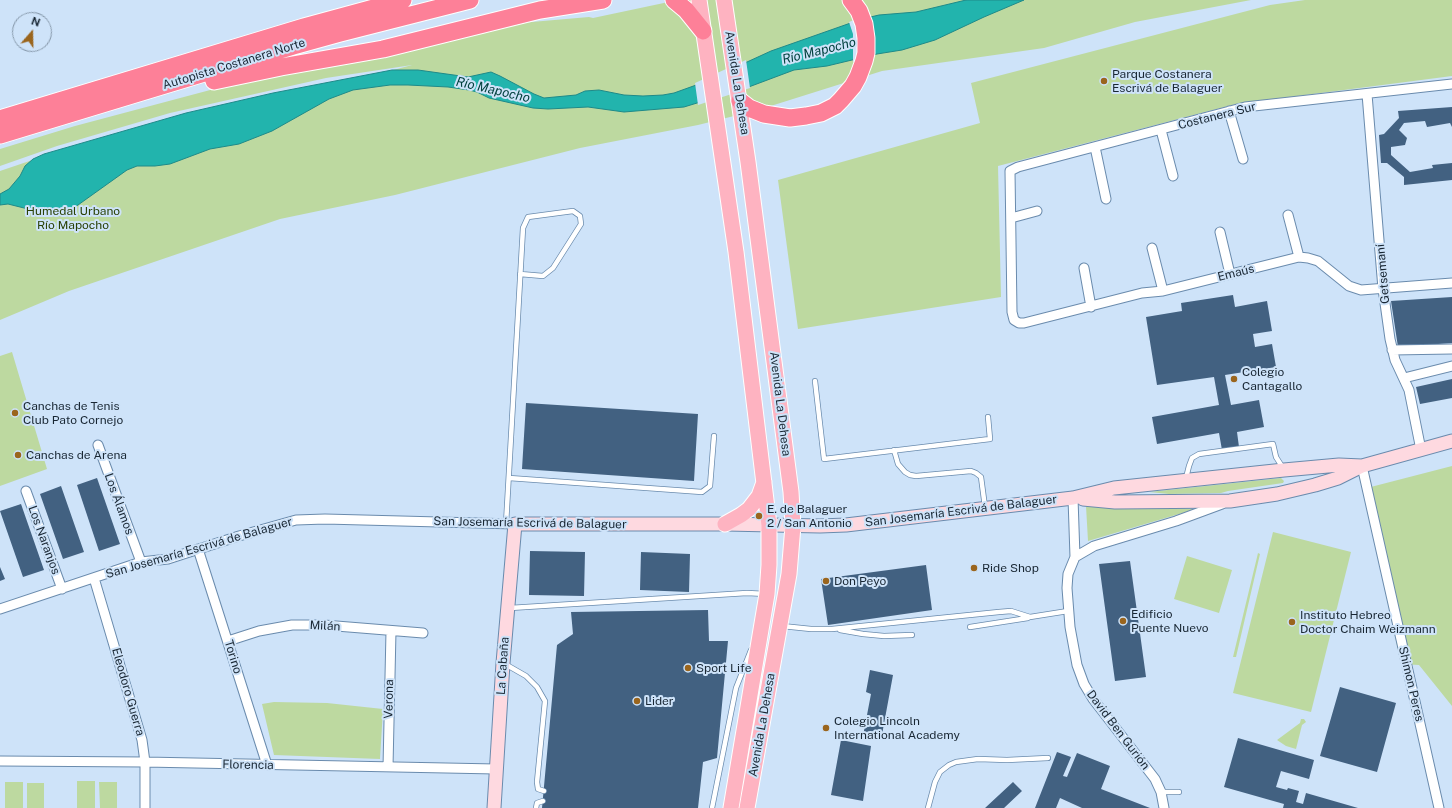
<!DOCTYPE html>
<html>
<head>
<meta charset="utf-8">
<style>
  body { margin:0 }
  #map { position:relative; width:1452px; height:808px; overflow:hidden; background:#cee3f9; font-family:"Public Sans",sans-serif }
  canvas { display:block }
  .north { position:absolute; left:12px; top:12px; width:40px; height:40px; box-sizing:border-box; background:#cee3f9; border:1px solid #8698aa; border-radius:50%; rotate:20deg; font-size:11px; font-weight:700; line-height:16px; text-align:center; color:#192734 }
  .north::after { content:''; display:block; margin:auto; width:14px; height:18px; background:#9a651d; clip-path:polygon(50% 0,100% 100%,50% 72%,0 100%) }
</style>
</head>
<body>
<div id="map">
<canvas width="1452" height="808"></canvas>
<div class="north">N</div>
</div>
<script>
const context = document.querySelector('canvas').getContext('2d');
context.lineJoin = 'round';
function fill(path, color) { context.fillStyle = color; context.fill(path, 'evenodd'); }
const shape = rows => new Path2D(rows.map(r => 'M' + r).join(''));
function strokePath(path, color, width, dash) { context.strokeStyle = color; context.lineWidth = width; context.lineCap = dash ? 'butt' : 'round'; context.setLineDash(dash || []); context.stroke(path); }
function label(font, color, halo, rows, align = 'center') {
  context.font = font + ' "Public Sans",sans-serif'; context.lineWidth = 4; context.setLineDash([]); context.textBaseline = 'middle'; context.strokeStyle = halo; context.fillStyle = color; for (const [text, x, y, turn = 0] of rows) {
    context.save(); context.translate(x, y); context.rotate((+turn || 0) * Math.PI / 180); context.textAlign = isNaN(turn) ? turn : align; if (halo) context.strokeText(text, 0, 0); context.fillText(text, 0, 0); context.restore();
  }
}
fill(shape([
  [678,0,1251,0,1135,22,1044,48,882,71,758,110,698,125,580,148,395,195,280,219,69,291,0,320,0,171,65,149,382,73,412,65,326,78,170,113,57,146,0,166,0,149,75,126,244,81,520,23,589,17,593,18],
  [1305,0,1452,0,1452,76,1236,104,998,166,1001,297,798,329,778,180,980,123,971,83,1270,5],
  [12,352,47,469,0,486,0,356],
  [1452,466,1452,706,1419,665,1401,664,1363,489],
  [1281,478,1284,481,1283,483,1228,491,1221,493,1169,494,1149,492],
  [1086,506,1196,509,1088,541],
  [1273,532,1351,552,1311,712,1233,693],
  [1258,553,1260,554,1236,657,1233,657],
  [1187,556,1232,570,1219,613,1174,599],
  [274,702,327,703,383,709,380,759,274,755,262,704],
  [1301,719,1304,719,1306,722,1302,725,1296,749,1286,746,1277,740,1300,723],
  [77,781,95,781,95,808,77,808],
  [5,782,23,782,23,808,5,808],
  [99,782,117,782,117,808,100,808],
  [27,783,44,783,44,808,27,808]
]), '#bdd9a0');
const water = shape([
  [966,0,1024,0,984,17,935,40,902,50,877,54,827,66,794,70,746,88,684,107,624,112,588,107,548,109,533,108,489,98,477,92,469,90,448,87,408,85,390,85,353,90,329,99,272,131,239,144,210,149,170,164,155,166,137,166,127,170,78,205,62,214,44,213,8,204,0,205,0,194,9,189,20,176,25,166,33,159,44,154,186,113,273,93,392,70,418,70,468,77,491,72,500,76,534,94,544,98,576,95,585,91,599,90,624,95,643,96,663,95,674,93,699,84,771,51,862,19,879,15,916,12,966,0]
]);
fill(water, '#22b4ad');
strokePath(water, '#1f8a89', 1);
fill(shape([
  [861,17,871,58,853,62,853,34,849,22],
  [746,60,750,88,698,105,695,83]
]), '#cee3f9');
fill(shape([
  [1452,107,1452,127,1450,123,1427,127,1425,121,1404,123,1399,130,1407,138,1405,145,1391,147,1391,155,1410,172,1433,168,1432,165,1452,163,1452,180,1404,185,1404,177,1387,163,1381,163,1379,135,1384,134,1399,118,1398,111],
  [1233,295,1235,307,1267,301,1272,331,1253,334,1255,347,1272,344,1276,367,1225,375,1231,405,1259,400,1264,427,1237,432,1239,447,1222,450,1219,433,1157,444,1152,417,1219,405,1214,377,1157,385,1146,317,1182,311,1181,303],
  [1452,297,1452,343,1398,347,1391,301],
  [1452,379,1452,398,1420,404,1416,387],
  [526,403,698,414,694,481,522,469],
  [97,478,120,544,99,551,77,485],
  [61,486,84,552,63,559,40,494],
  [21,504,44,570,23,577,0,511],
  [530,551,585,552,584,596,529,595],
  [641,552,690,554,689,592,640,590],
  [1130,561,1146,677,1115,681,1099,564],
  [926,565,932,610,828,625,821,579],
  [0,567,5,579,0,581],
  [708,610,709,641,728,641,717,758,703,762,698,808,542,808,557,645,573,634,571,612],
  [870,670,893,675,881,740,863,736,871,694,866,692],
  [1340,687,1396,703,1377,772,1320,756],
  [1238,738,1314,760,1309,779,1281,771,1276,787,1287,790,1288,788,1299,791,1296,802,1303,804,1306,793,1358,808,1283,808,1284,804,1224,787],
  [841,740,871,746,863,801,831,795],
  [1057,752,1071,757,1063,776,1067,777,1077,753,1110,766,1101,789,1150,808,1082,808,1060,798,1056,808,1035,808],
  [1013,782,1022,791,1004,808,985,808]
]), '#426181');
const lane = shape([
  [815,381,824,459,990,439,988,417],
  [894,450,898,464,905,472,910,475,916,476,971,471,976,473,981,477,985,507],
  [509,478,702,492,710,486,714,436],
  [1186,478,1189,466,1192,458,1199,454,1273,444,1276,457,1283,468],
  [506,524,523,228,528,217,573,211,580,216,581,224,553,268,543,276,520,274],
  [510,608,747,593,766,594],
  [782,626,811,629,832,629,999,612,1011,611,1030,617,1068,611],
  [970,627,1028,618],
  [840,630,863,634,884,636,912,635],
  [505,664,526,676,537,687,545,701,537,782,538,789,544,791],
  [1161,792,1179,792],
  [536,808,537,803,543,801],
  [712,808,736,688,751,650],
  [928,808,935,782,940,772,949,765,956,762,978,759,1007,760,1048,758]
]);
const street = shape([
  [1452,84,1245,107,1018,167,1010,171,1012,312,1014,320,1019,323,1024,323,1142,293,1163,291,1299,257,1308,258,1318,261,1349,286,1361,290,1452,283],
  [1367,94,1383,289,1390,339,1395,360,1409,390,1421,450],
  [1229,111,1243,159],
  [1161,130,1173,176],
  [1095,147,1106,199],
  [1288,215,1299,257],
  [1011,218,1037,211],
  [1220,232,1230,274],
  [1152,248,1163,291],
  [1084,268,1091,307],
  [1392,350,1452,349],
  [1404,378,1452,366],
  [98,445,141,562],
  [1362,466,1439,808],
  [26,491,62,589],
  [1073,498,1075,557,1068,574,1067,588,1070,627,1077,665,1084,684,1093,699,1155,779,1161,792,1164,808],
  [198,549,267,765],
  [1075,557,1094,546,1176,521,1222,504],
  [94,578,142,740,145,762,145,808],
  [0,609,141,562,168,559,239,536,296,520,325,519,515,524],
  [228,641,259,631,292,625,324,625,423,633],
  [0,761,145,762,496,769],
  [388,767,391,631]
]);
const secondary = shape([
  [1083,499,1115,502,1230,501,1277,494,1315,485,1338,478,1362,466,1452,441],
  [494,808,503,663,515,524,725,524,820,526,846,525,1073,498,1114,488,1284,470,1339,465,1362,466]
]);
const primary = shape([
  [699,0,736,252,769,525,769,565,767,594,731,808],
  [724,0,748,162,791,492,793,526,789,574,747,808],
  [725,524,741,515,749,509,759,496,764,482]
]);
const highway = shape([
  [674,0,686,10,703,31],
  [214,81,281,67,383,49,540,10,603,0],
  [740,101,749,108,764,114,790,118,806,116,821,113,835,106,841,100,853,86,858,77,864,61,866,53,866,38,864,24,859,11,851,0],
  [0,119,304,27,403,0],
  [0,135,293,46,340,33,470,0]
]);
strokePath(lane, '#6a8bad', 6);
strokePath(street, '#6a8bad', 11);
strokePath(secondary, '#6a8bad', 15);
strokePath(primary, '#fff', 17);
strokePath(highway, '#fff', 19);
strokePath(lane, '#fff', 4.5);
strokePath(street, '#fff', 9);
strokePath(secondary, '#fed9e0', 13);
strokePath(primary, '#feb3c1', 15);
strokePath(highway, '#fd8098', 17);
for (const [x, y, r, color] of [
  [1104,81,4,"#9a651d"],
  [1234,379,4,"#9a651d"],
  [15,413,4,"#9a651d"],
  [18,455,4,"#9a651d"],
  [759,516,4,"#9a651d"],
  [974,568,4,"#9a651d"],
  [826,581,4,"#9a651d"],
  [1123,621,4,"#9a651d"],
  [1292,622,4,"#9a651d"],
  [688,668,4,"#9a651d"],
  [637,701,4,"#9a651d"],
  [826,728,4,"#9a651d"]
]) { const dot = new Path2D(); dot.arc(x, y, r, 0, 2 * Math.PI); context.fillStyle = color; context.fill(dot); strokePath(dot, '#cee3f9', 1.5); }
label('12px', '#192734', '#cee3f9', [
  ["Autopista Costanera Norte",234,64,-17],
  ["Avenida La Dehesa",737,83,81],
  ["Costanera Sur",1217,116,-14],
  ["Emaús",1236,273,-14],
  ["Getsemaní",1383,274,-95],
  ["Avenida La Dehesa",780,404,83],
  ["Los Álamos",119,504,70],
  ["San Josemaría Escrivá de Balaguer",961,511,-7],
  ["San Josemaría Escrivá de Balaguer",530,523,1],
  ["Los Naranjos",44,540,70],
  ["San Josemaría Escrivá de Balaguer",199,548,-16],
  ["Milán",325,626,3],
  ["Torino",233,657,73],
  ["La Cabaña",503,666,-86],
  ["Shimon Peres",1411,684,77],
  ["Eleodoro Guerra",128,692,74],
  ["Verona",389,699,-89],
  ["Avenida La Dehesa",762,725,-80],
  ["David Ben Gurión",1118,730,53],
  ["Florencia",248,765,1]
]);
label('12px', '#192734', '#cee3f9', [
  ["Parque Costanera",1112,74],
  ["Escrivá de Balaguer",1112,88],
  ["Colegio",1242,372],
  ["Cantagallo",1242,386],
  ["Canchas de Tenis",23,406],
  ["Club Pato Cornejo",23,420],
  ["Canchas de Arena",26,455],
  ["E. de Balaguer",767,509],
  ["2 / San Antonio",767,523],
  ["Ride Shop",982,568],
  ["Don Peyo",834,581],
  ["Edificio",1131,614],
  ["Puente Nuevo",1131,628],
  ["Instituto Hebreo",1300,615],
  ["Doctor Chaim Weizmann",1300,629],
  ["Sport Life",696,668],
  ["Lider",645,701],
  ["Colegio Lincoln",834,721],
  ["International Academy",834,735]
], 'left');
label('12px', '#2a4105', '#cee3f9', [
  ["Humedal Urbano",73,211],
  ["Río Mapocho",73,225]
]);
label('italic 13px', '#03423f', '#cee3f9', [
  ["Río Mapocho",819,51,-14],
  ["Río Mapocho",493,90,13]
]);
</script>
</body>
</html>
